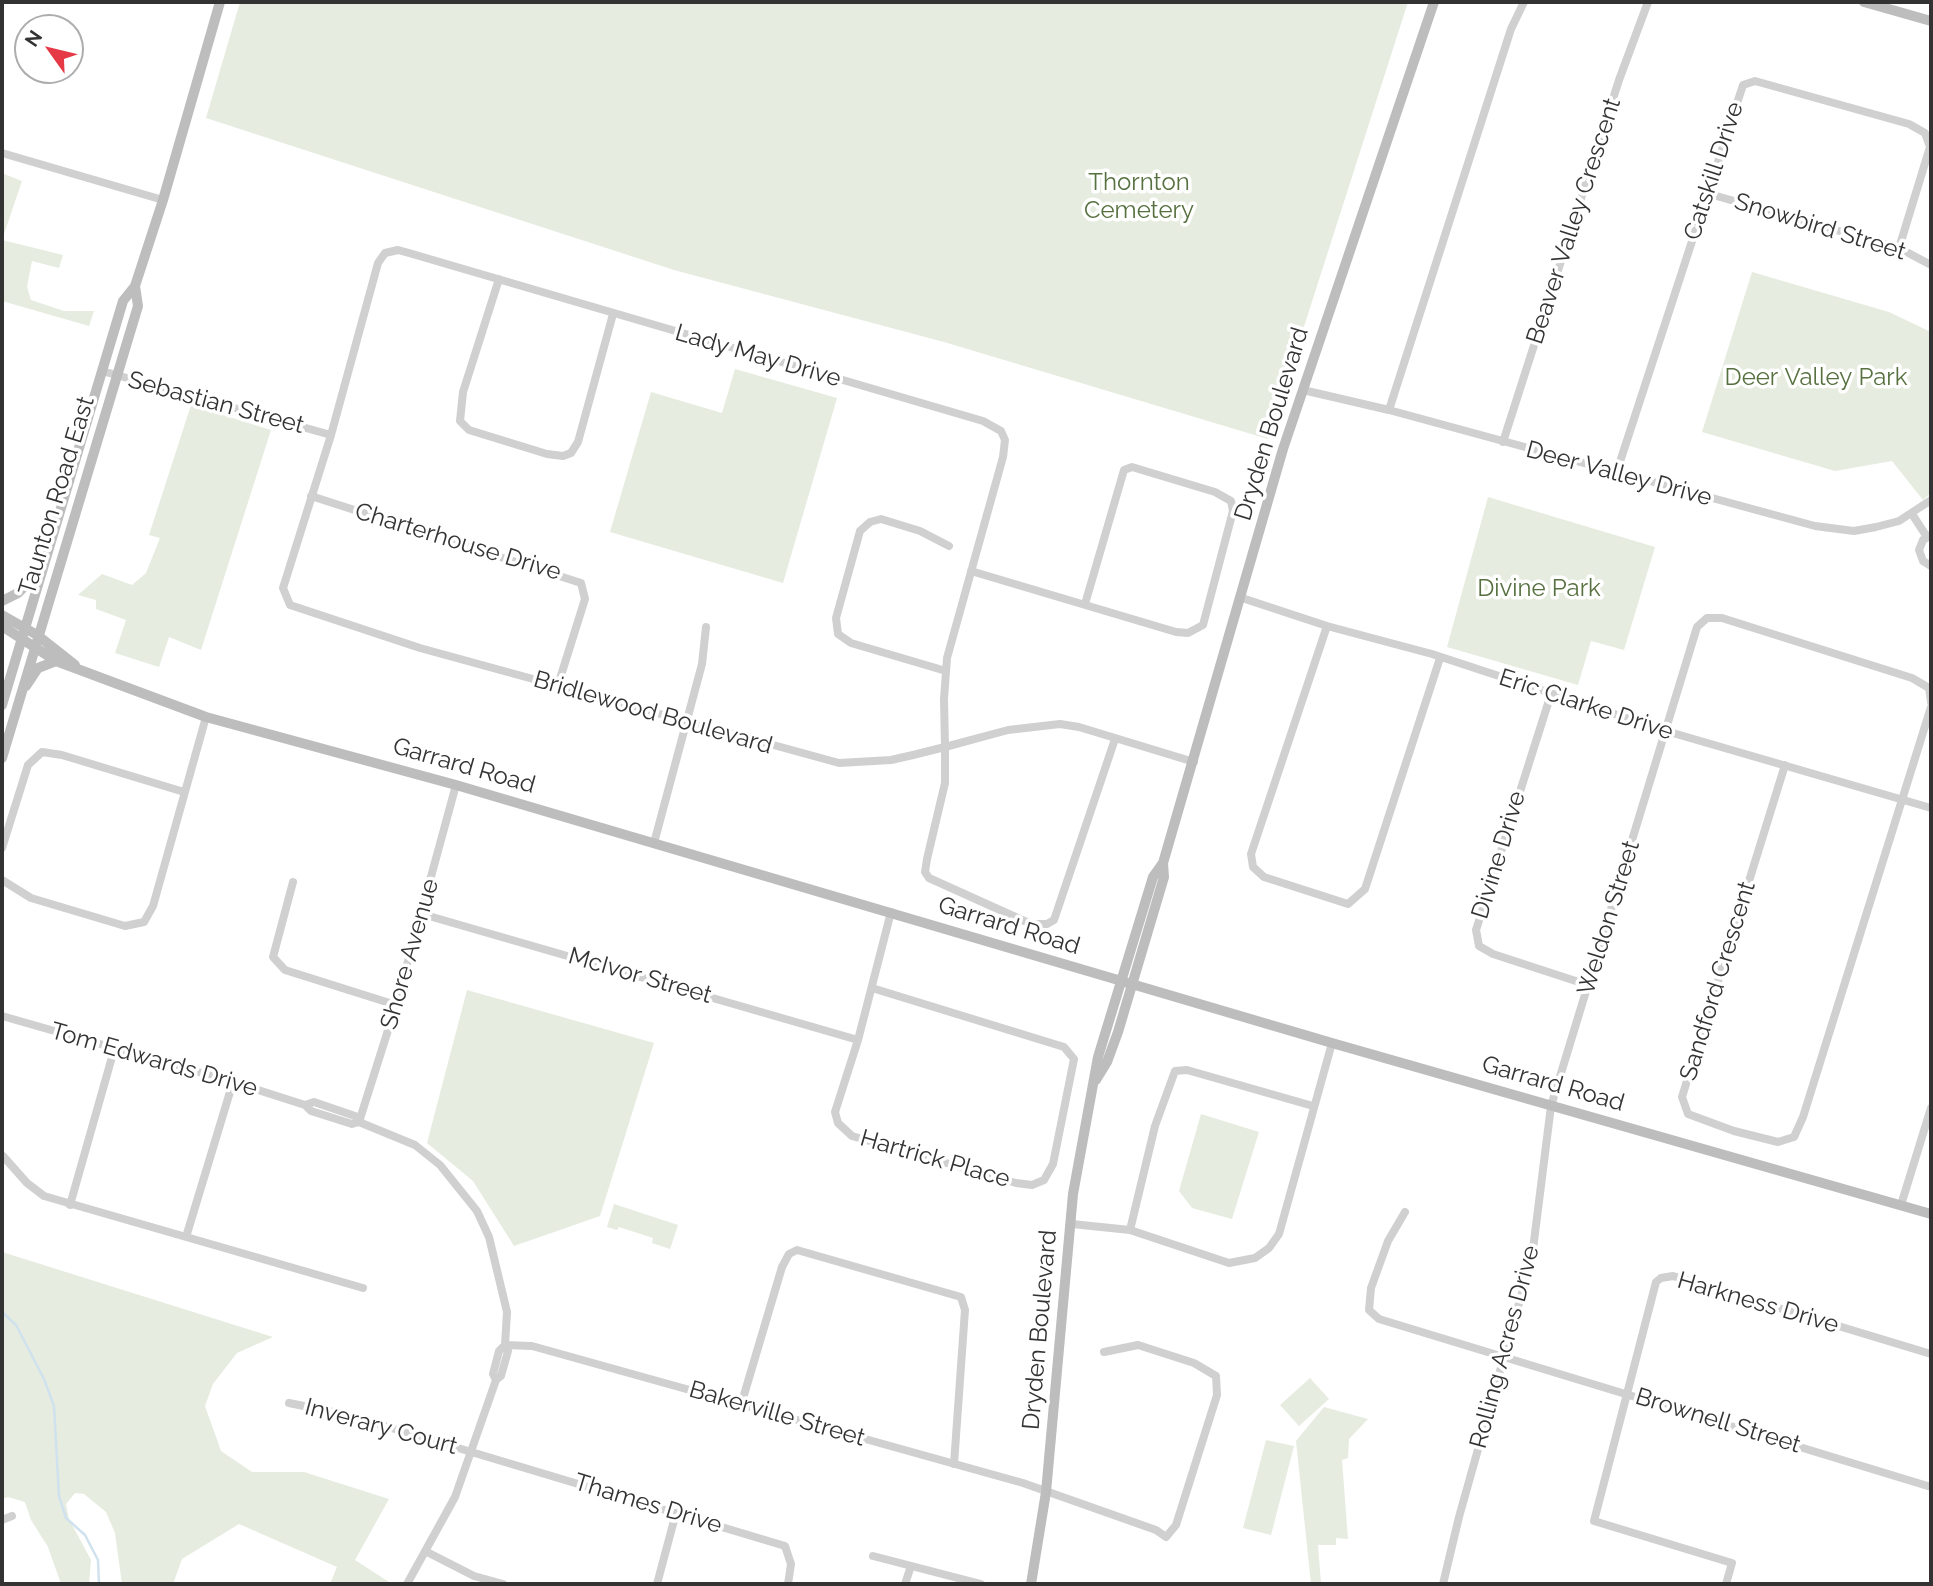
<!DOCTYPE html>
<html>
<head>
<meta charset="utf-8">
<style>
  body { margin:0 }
  #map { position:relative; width:1933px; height:1586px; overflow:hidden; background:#fff; font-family:Raleway,sans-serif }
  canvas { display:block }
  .frame { position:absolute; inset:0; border:4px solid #333; pointer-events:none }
  .north { position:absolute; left:14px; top:14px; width:70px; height:70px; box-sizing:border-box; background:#fff; border:2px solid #adadad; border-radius:50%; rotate:304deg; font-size:19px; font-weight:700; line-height:28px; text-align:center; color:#333 }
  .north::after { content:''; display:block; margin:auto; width:24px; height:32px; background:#e63946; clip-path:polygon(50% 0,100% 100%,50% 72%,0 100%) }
</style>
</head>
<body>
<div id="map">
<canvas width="1933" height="1586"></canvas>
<div class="frame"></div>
<div class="north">N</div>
</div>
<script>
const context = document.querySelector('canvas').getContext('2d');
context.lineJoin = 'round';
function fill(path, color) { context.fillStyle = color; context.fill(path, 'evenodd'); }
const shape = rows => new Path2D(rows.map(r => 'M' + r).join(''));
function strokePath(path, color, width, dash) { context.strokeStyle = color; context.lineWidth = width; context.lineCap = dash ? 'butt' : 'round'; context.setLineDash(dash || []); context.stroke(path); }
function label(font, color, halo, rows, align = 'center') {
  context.font = font + ' Raleway,sans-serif'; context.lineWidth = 7; context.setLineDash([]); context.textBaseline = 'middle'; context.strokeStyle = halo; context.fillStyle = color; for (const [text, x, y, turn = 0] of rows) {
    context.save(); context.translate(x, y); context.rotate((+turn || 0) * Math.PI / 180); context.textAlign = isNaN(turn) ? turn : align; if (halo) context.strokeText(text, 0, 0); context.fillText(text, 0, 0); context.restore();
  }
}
fill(shape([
  [240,2,1408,2,1268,439,944,342,674,270,206,118],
  [4,174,22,181,2,240,63,255,59,268,32,261,27,287,31,300,64,311,94,311,89,326,2,301,2,180],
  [1752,272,1889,312,1931,332,1931,493,1923,500,1892,461,1835,471,1702,432],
  [735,369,837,398,783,583,610,532,651,392,722,413],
  [191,405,271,430,201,650,169,637,159,667,115,653,126,620,96,609,96,600,78,595,102,574,132,585,146,573,160,538,149,535],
  [1488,497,1655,547,1624,650,1591,641,1578,685,1447,647],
  [467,990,654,1043,600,1216,514,1246,473,1181,427,1143],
  [1201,1114,1259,1132,1232,1219,1192,1208,1179,1191],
  [614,1204,678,1225,670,1249,652,1243,653,1238,619,1227,617,1230,607,1227],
  [2,1252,273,1337,237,1353,213,1384,205,1406,221,1451,252,1472,304,1472,389,1499,355,1560,392,1584,330,1584,337,1567,239,1524,182,1559,173,1584,122,1584,115,1533,106,1512,84,1494,75,1493,66,1504,69,1519,91,1560,89,1584,61,1584,48,1547,31,1520,25,1502,8,1497,2,1499],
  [1310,1378,1329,1399,1299,1426,1280,1405],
  [1324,1407,1368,1419,1349,1439,1348,1458,1342,1460,1348,1539,1336,1538,1336,1545,1318,1545,1321,1584,1311,1584,1296,1441],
  [1266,1440,1294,1446,1271,1535,1243,1528]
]), '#e6ecdf');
strokePath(shape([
  [2,1312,16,1325,44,1379,54,1406,59,1496,66,1518,85,1535,98,1560,99,1584]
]), '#cfe2ee', 2.5);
strokePath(shape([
  [2,153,163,200],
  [1706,193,1899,248,1931,265],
  [499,279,463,392,460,421,469,430,547,454,563,456,571,453,578,442,613,314],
  [102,371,331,435],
  [1303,390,1389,410,1815,526,1854,531,1876,527,1899,521,1931,500],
  [1389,410,1511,29,1524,2],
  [1503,442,1619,80,1648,2],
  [1616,474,1743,85,1755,81,1909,124,1925,133,1930,147,1899,248],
  [311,496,581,583,585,599,558,685],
  [1912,514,1927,537],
  [1931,535,1923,540,1919,550,1923,561,1931,566],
  [971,571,1176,632,1188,633,1203,625,1233,511,1231,501,1215,492,1132,467,1124,470,1085,604],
  [1242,598,1327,626,1432,654,1666,731,1931,808],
  [1327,626,1251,854,1253,867,1264,877,1348,904,1365,889,1440,658],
  [946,671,851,643,838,634,836,618,860,531,870,522,881,519,920,531,949,546],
  [1551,694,1476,930,1479,946,1493,954,1588,985],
  [1115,739,1054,920,1047,924,1031,924,929,878,925,872,927,859,945,783,945,747,944,699,947,658,1003,457,1005,440,1001,431,983,421,409,253,398,250,385,253,378,263,331,435,283,588,290,605,420,648,839,763,891,760,913,755,945,747,1008,730,1060,724,1079,727,1194,762],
  [1785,765,1682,1097,1688,1114,1734,1131,1778,1142,1794,1137,1803,1117,1931,707],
  [654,843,702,664,706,627],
  [2,848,28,765,42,752,62,755,184,792],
  [2,880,31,898,125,926,144,922,153,906,206,717],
  [293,882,273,957,285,970,396,1005],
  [422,914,858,1040],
  [872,988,1064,1047,1074,1059,1053,1164,1044,1180,1032,1185,1016,1183,852,1136,838,1123,835,1112,858,1040,891,912],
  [2,1016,233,1082,305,1105,311,1111,352,1124,359,1122],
  [305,1105,314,1102,355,1116,359,1122,415,1145,440,1165,477,1211,489,1237,507,1312,505,1345,508,1351,501,1376,496,1380,455,1497,407,1584],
  [359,1122,396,1005,456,785],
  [3,1156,27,1183,44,1196,363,1288],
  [70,1205,114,1050],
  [1901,1205,1931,1108],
  [1405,1212,1388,1241,1371,1288,1369,1310,1379,1319,1931,1487],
  [1072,1224,1130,1230,1229,1263,1255,1258,1269,1248,1279,1234,1332,1043],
  [1130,1230,1155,1126,1175,1071,1187,1070,1313,1106],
  [186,1237,233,1082],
  [505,1345,532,1346,1023,1483,1156,1530,1166,1537,1176,1525,1217,1395,1216,1376,1194,1363,1138,1345,1104,1352],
  [496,1380,493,1374,499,1351,505,1345],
  [289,1403,348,1415,785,1546,791,1564,788,1584],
  [741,1405,782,1267,789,1254,797,1250,961,1297,965,1310,954,1464],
  [2,1520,12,1516],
  [425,1551,474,1576,503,1584],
  [873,1556,981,1584],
  [657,1584,676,1513],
  [905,1584,911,1566],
  [1443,1584,1459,1517,1532,1257,1551,1106,1697,627,1707,618,1722,618,1912,678,1929,688,1931,702],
  [1726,1584,1732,1563,1594,1521,1656,1282,1661,1278,1673,1276,1931,1354]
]), '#d0d0d0', 8);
strokePath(shape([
  [1864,2,1931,21],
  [2,601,18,593,38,573],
  [2,615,37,635,75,665],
  [2,626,56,661,206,717,456,785,1332,1043,1931,1214],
  [26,686,38,668,56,661],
  [2,705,123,301,135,286,163,200,220,2],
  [2,758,138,306,135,286],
  [1096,1080,1107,1062,1118,1032,1164,877,1163,863,1283,449,1434,2],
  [1031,1584,1046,1492,1073,1194,1098,1057,1153,877,1163,863]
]), '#bdbdbd', 10);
label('24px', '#333', '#fff', [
  ["Catskill Drive",1714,171,-72],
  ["Beaver Valley Crescent",1574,221,-72],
  ["Snowbird Street",1820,227,17],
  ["Lady May Drive",758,356,16],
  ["Sebastian Street",216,403,15],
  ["Dryden Boulevard",1272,424,-73],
  ["Deer Valley Drive",1619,474,15],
  ["Taunton Road East",57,496,-73],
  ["Charterhouse Drive",458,542,17],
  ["Eric Clarke Drive",1586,705,18],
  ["Bridlewood Boulevard",653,713,16],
  ["Garrard Road",464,766,16],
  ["Divine Drive",1499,855,-73],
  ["Weldon Street",1609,918,-73],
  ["Garrard Road",1009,926,17],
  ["Shore Avenue",410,954,-74],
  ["McIvor Street",640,976,16],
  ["Sandford Crescent",1718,981,-73],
  ["Tom Edwards Drive",154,1060,16],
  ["Garrard Road",1553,1084,16],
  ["Hartrick Place",935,1159,16],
  ["Harkness Drive",1758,1303,16],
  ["Dryden Boulevard",1040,1330,-85],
  ["Rolling Acres Drive",1505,1347,-75],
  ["Bakerville Street",777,1414,16],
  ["Brownell Street",1718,1421,17],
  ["Inverary Court",381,1427,15],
  ["Thames Drive",648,1504,17]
]);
label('24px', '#56703f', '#fff', [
  ["Thornton",1139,183],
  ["Cemetery",1139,211],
  ["Deer Valley Park",1816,378],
  ["Divine Park",1539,589]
]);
</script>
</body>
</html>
